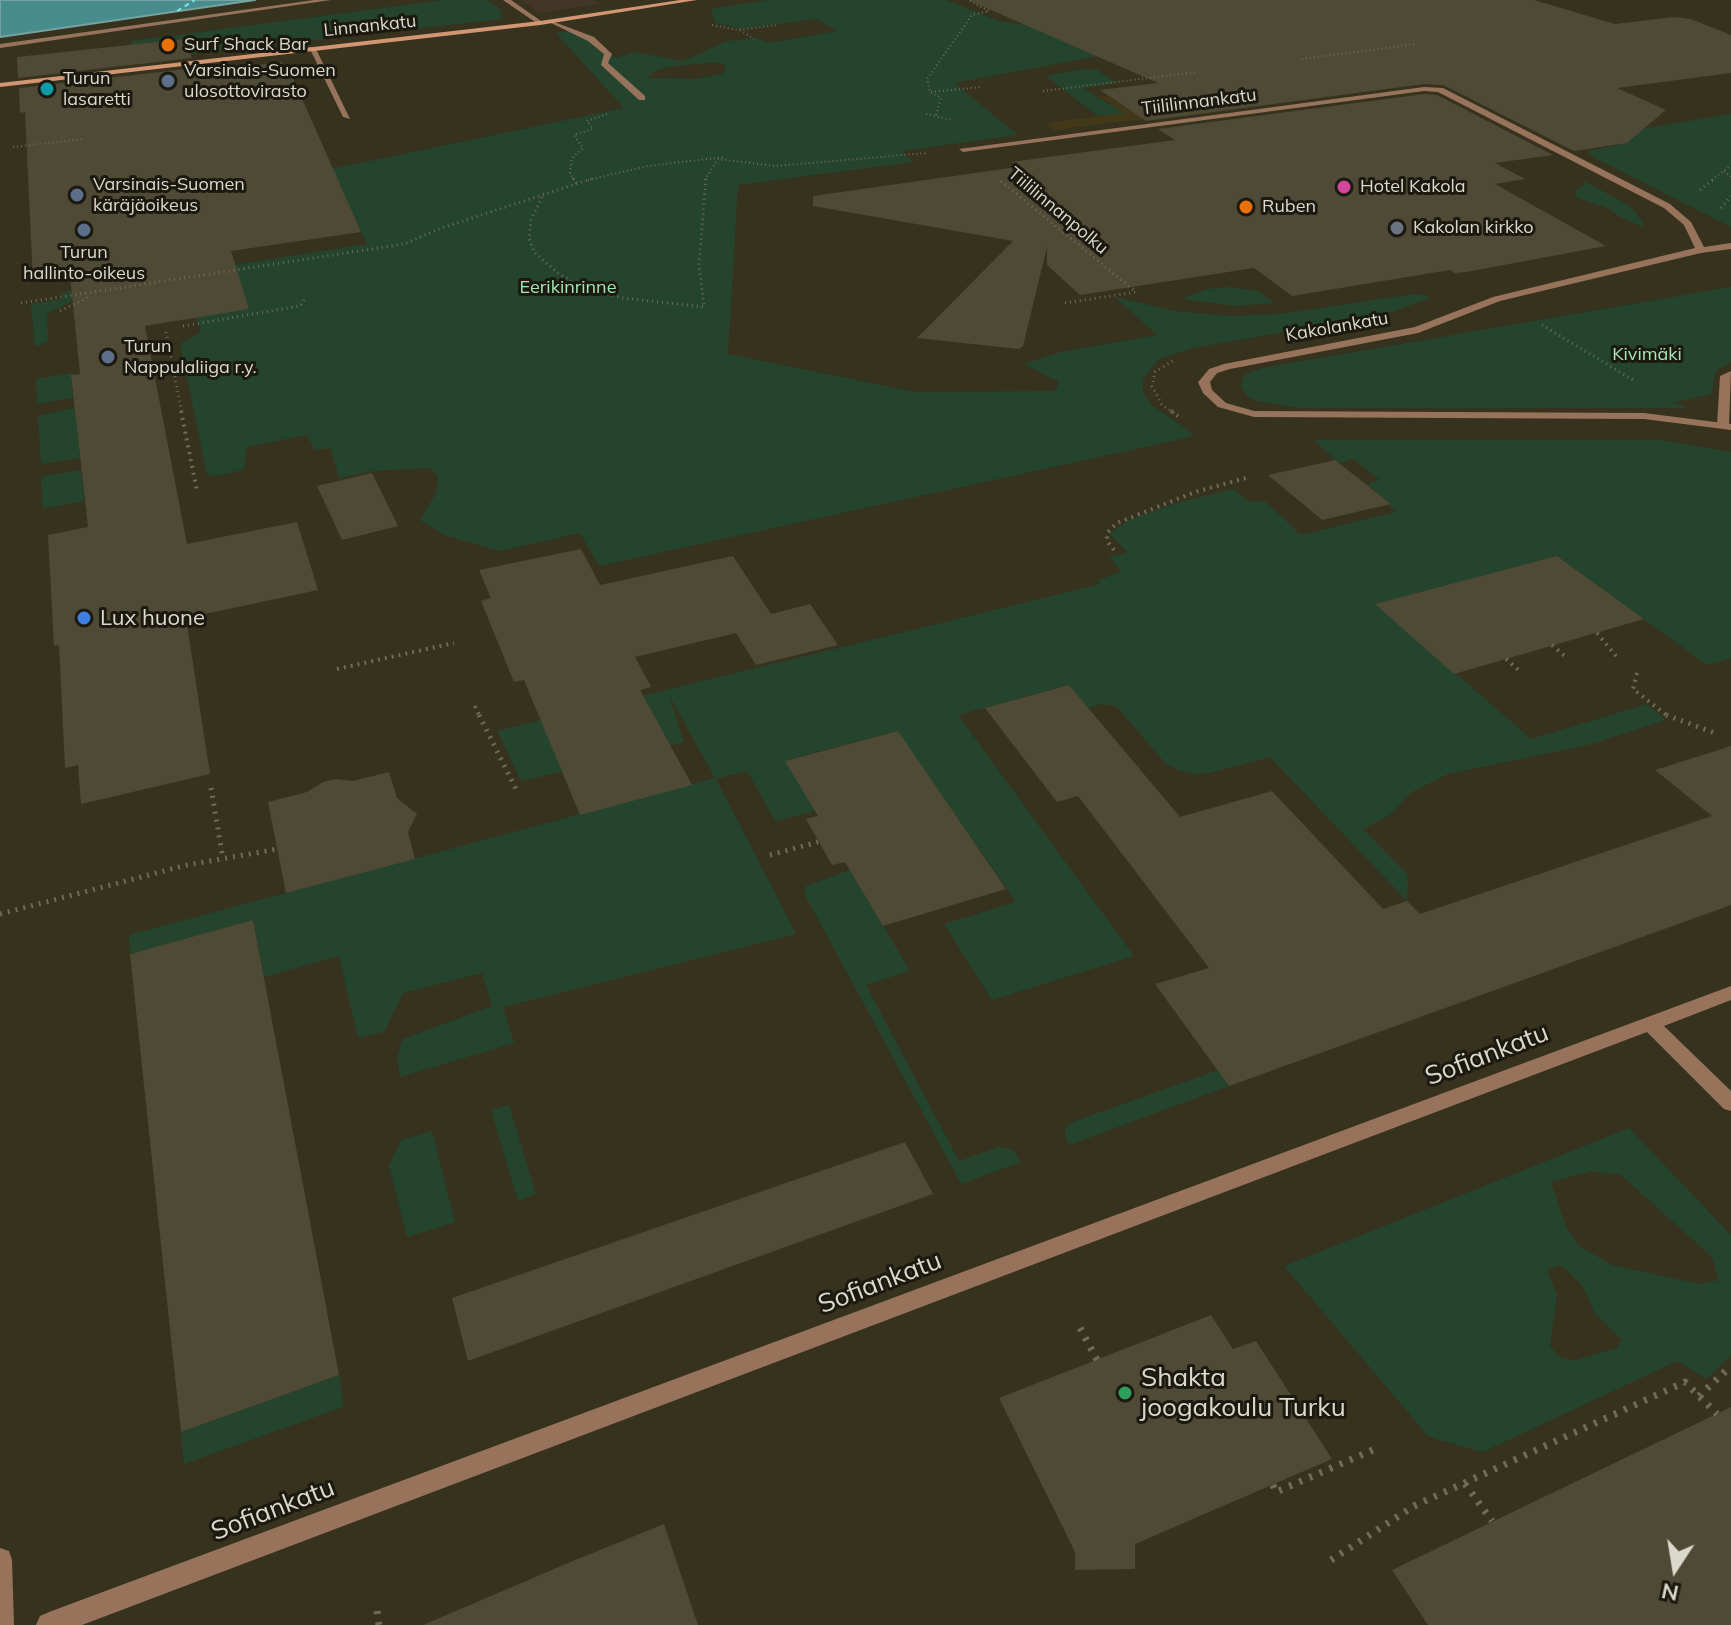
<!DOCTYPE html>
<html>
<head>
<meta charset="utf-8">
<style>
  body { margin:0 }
  #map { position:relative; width:1731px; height:1625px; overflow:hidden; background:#36321e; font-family:Mulish,sans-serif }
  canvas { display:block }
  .north { position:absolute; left:1635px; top:1529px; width:80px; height:80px; -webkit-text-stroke:6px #1b1910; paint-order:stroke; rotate:192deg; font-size:22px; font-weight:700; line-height:32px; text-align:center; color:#dbd9cc }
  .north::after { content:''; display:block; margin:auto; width:28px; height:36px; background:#dbd9cc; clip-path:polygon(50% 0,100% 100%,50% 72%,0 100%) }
</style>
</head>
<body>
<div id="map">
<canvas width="1731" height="1625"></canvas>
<div class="north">N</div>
</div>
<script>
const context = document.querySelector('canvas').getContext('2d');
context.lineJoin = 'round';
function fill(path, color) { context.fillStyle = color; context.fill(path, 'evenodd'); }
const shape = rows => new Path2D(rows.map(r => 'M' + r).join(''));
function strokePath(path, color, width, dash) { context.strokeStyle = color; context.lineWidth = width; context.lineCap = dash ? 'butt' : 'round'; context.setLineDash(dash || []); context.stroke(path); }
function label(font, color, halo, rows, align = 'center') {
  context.font = font + ' Mulish,sans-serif'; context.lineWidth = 6; context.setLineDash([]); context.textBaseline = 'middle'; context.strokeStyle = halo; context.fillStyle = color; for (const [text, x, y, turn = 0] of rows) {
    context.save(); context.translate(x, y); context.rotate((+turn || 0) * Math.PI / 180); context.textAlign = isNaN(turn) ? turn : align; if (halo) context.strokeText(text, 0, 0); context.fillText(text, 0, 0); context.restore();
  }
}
fill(shape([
  [519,0,593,0,600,4,540,13]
]), '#423727');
fill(shape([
  [443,0,487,0,500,9,502,19,137,60,130,44,132,41],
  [768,0,946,0,999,21,1043,28,1121,52,954,83,1018,135,902,151,913,162,738,185,728,354,915,392,1055,391,1059,382,1024,364,1061,352,1157,335,1115,297,1175,311,1228,316,1281,314,1414,294,1427,296,1428,299,1383,315,1193,348,1159,359,1144,377,1142,390,1151,405,1185,428,1192,434,1191,437,599,566,580,533,499,551,444,535,420,520,436,493,438,477,431,468,374,471,339,478,331,448,315,450,307,435,246,447,245,466,242,470,217,476,207,475,180,344,201,332,196,317,249,309,238,276,72,301,47,314,48,342,35,347,31,304,63,299,62,292,367,244,331,169,624,108,556,33,576,30,616,58,634,52,683,61,727,41,758,38,768,43,838,31,816,19,741,29,715,23,711,9],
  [707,63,722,63,726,68,722,74,696,79,647,78,655,71,667,67],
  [1085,69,1096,69,1116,83,1083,88,1125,113,1098,116,1046,76],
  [1731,114,1731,227,1595,158,1587,151,1627,143,1636,136,1629,131],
  [1584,181,1630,206,1642,220,1643,227,1620,217,1608,208,1577,198,1575,190,1582,187],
  [1230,287,1258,291,1275,303,1236,306,1181,299,1206,289],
  [1731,287,1731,362,1716,371,1711,394,1671,403,1684,405,1685,408,1302,408,1256,401,1248,397,1241,387,1244,375,1262,368],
  [79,372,71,376,73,398,37,404,36,379],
  [75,408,80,458,41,464,38,416],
  [1314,440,1660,440,1731,452,1731,658,1707,665,1557,556,1376,604,1531,739,1647,704,1666,720,1588,745,1448,774,1412,792,1390,815,1363,829,1408,875,1407,901,1270,757,1209,773,1194,774,1178,770,1166,764,1116,706,1102,704,1088,708,1068,685,958,715,1134,956,992,1000,944,924,1016,902,897,731,786,760,815,811,775,821,747,771,716,779,796,934,503,1007,514,1043,400,1077,397,1057,403,1039,492,1006,482,973,403,993,384,1032,358,1038,339,956,264,977,253,920,130,954,129,935,715,778,669,695,684,742,527,780,520,779,497,731,1101,584,1097,580,1122,572,1109,557,1128,552,1111,536,1111,532,1129,520,1176,503,1234,489,1248,501,1265,501,1301,535,1396,512,1388,504,1390,503,1367,484,1380,480,1353,459,1339,463],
  [81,470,84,501,43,509,41,477],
  [850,870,910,971,866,985,959,1161,999,1147,1013,1150,1021,1162,961,1184,804,893,806,886],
  [1218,1070,1229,1086,1069,1145,1065,1137,1065,1129,1070,1123],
  [509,1105,536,1194,518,1201,491,1110],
  [1629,1128,1731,1235,1731,1355,1707,1379,1677,1361,1483,1452,1429,1437,1284,1266],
  [1591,1171,1621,1175,1712,1257,1719,1280,1699,1284,1612,1265,1579,1246,1566,1227,1551,1182],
  [1561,1265,1583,1286,1594,1312,1622,1340,1617,1348,1573,1361,1559,1357,1550,1346,1557,1295,1547,1270],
  [432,1131,455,1222,407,1237,389,1166,401,1140],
  [339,1375,343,1407,184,1464,181,1432]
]), '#25442e');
fill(shape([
  [1108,96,1128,109,1142,108,1184,114,1054,130,1045,123,1124,113,1109,102,1095,97]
]), '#413918');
const water = shape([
  [0,0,255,0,0,37,0,0]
]);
fill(water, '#488c8e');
strokePath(water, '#74a3a1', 2);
strokePath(shape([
  [177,11,195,0]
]), '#7be5e7', 2, [5, 4]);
fill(shape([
  [968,0,1534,0,1615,24,1674,17,1691,19,1731,35,1731,73,1617,88,1666,110,1627,143,1574,151,1443,85,1424,84,1146,121,1100,90,1158,83],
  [185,39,192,58,18,78,17,57],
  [282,62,289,76,292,76,361,232,231,251,249,309,145,326,187,544,297,522,318,590,186,618,210,774,81,804,78,765,65,768,59,645,54,646,48,535,88,527,71,375,80,374,70,275,33,281,25,112,20,113,19,88,195,68,196,72],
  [1424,94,1437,95,1553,155,1495,163,1525,179,1495,184,1606,246,1466,272,1455,273,1450,270,1292,296,1254,268,1080,295,1047,265,1047,247,1023,346,1019,349,917,338,1013,241,813,206,813,196,1017,167,1011,162,1175,140,1158,129],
  [1335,460,1391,504,1322,520,1268,475],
  [372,473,398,526,342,540,317,486],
  [581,549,600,585,733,556,771,614,810,604,838,645,756,665,736,633,635,657,651,687,640,690,692,785,580,815,524,680,514,682,481,601,491,598,479,570],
  [1557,556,1644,619,1454,674,1375,604],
  [1069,685,1180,817,1272,791,1383,909,1407,901,1420,914,1712,816,1655,770,1731,746,1731,905,1229,1086,1155,984,1209,968,1078,796,1057,802,985,708],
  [898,731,1006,889,883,926,845,862,832,865,806,819,818,816,785,761],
  [389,772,397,798,417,814,408,832,415,859,286,893,268,802,307,792,323,782,336,779,353,781],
  [253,920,339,1375,181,1432,130,954],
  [905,1142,933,1194,468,1361,452,1298],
  [1211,1315,1233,1349,1256,1341,1332,1459,1135,1544,1135,1569,1075,1570,1075,1552,999,1398],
  [1731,1407,1731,1625,1428,1625,1392,1570],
  [664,1524,698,1625,423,1625,568,1563]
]), '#4e4a35');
strokePath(shape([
  [712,25,738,30,778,25],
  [740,30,754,39],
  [1302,59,1415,44],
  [1043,91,1197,72],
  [931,92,982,87],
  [926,114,952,120],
  [936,115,941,98,930,92,927,79,972,15,989,11,968,0],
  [13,147,82,139],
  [1724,171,1731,177],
  [574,180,570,173,572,158,583,148,574,135,593,129,587,121,607,114],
  [588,180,648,166,724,157],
  [705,180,718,159,775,166,926,153],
  [1712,180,1731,165]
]), '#6e6b59', 2, [1, 3]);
strokePath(shape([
  [573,178,577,184],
  [1001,181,1136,292],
  [1700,190,1715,178],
  [542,197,531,220,529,238,534,252,558,273,583,288,623,298,704,307,699,264,706,178],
  [1721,208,1731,196],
  [21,303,404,244,439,229,594,178],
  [1065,303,1136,292],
  [60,311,87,298,85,293],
  [1542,325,1633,380],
  [183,326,300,306,304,300],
  [166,332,182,413],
  [1174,413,1162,405,1152,386,1155,372,1174,360]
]), '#6e6b59', 3, [1, 4]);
strokePath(shape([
  [181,411,197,491],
  [1171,411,1178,416],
  [1114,550,1107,541,1107,533,1117,523,1195,492,1250,477],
  [1597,633,1616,656],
  [1552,645,1567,658],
  [1506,659,1521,672],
  [337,669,454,643],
  [1637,673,1633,689,1669,717],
  [475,706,480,717]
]), '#6e6b59', 4, [2, 5]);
strokePath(shape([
  [479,715,516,789],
  [1666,715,1715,733],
  [211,788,223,859],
  [770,855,818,842],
  [0,914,187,865,278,849]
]), '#6e6b59', 5, [2, 6]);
strokePath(shape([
  [1080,1328,1097,1360],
  [1699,1396,1731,1366],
  [1465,1484,1492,1521],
  [1273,1485,1276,1492,1375,1449],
  [1331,1560,1414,1506,1685,1382,1717,1414],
  [377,1611,379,1625]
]), '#6e6b59', 7, [3, 8]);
fill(shape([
  [549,20,594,37,612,54,608,63,645,96,645,100,639,100,601,65,604,54,588,41,549,22,549,20],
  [309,47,316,49,350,119,343,117,309,47],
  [1731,371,1729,425,1723,428,1717,425,1720,376,1731,371]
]), '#98735c');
fill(shape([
  [314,0,331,0,0,48,0,44,314,0],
  [503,0,511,0,544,23,538,24,503,0],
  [1424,87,1443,88,1670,204,1691,222,1704,247,1731,243,1731,249,1701,253,1500,301,1418,333,1230,369,1217,373,1210,382,1212,390,1226,403,1254,411,1644,413,1731,424,1731,430,1644,419,1254,417,1218,407,1203,393,1198,382,1200,380,1209,369,1224,364,1415,327,1493,297,1695,248,1684,225,1664,208,1438,92,1424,91,963,152,959,149,1424,87],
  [1731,986,1731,1000,1664,1026,1731,1091,1731,1111,1724,1109,1647,1032,82,1625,36,1625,40,1616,49,1612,1731,986],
  [0,1548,9,1551,12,1560,14,1625,0,1625,0,1548]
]), '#98735c');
fill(shape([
  [680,0,697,0,540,25,0,87,0,83,540,21,680,0]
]), '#d29772');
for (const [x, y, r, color] of [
  [168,45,8,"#e8710a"],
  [168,81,8,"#5c6f8a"],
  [47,89,8,"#0f9aa8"],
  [1344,187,8,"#d1479c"],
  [77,195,8,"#5c6f8a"],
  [1246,207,8,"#e8710a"],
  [1397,228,8,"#6b7280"],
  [84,230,8,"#5c6f8a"],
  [108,357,8,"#5c6f8a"],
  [84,618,8,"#3f7fe0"],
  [1125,1393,8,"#2e9e5b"]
]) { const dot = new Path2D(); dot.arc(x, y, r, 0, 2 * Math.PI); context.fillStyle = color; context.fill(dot); strokePath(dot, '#1b1910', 3); }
label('18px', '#dbd9cc', '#1b1910', [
  ["Linnankatu",370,26,-6],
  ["Tiililinnankatu",1199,102,-7],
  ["Tiililinnanpolku",1058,211,40],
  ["Kakolankatu",1337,327,-10]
]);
label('18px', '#dbd9cc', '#1b1910', [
  ["Surf Shack Bar",184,45],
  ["Varsinais-Suomen",184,71],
  ["ulosottovirasto",184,92],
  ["Turun",63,79],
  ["lasaretti",63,100],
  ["Varsinais-Suomen",93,185],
  ["käräjäoikeus",93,206],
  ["Hotel Kakola",1360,187],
  ["Ruben",1262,207],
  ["Kakolan kirkko",1413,228],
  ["Turun",84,253,"center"],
  ["hallinto-oikeus",84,274,"center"],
  ["Turun",124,347],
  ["Nappulaliiga r.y.",124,368]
], 'left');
label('18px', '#a3e8b5', '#1b1910', [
  ["Eerikinrinne",568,288],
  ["Kivimäki",1647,355]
]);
label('22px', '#dbd9cc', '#1b1910', [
  ["Lux huone",100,618]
], 'left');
label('26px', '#dbd9cc', '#1b1910', [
  ["Sofiankatu",1487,1055,-21],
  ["Sofiankatu",880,1283,-21],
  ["Sofiankatu",273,1510,-21]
]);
label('26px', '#dbd9cc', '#1b1910', [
  ["Shakta",1141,1378],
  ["joogakoulu Turku",1141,1408]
], 'left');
</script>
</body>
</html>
